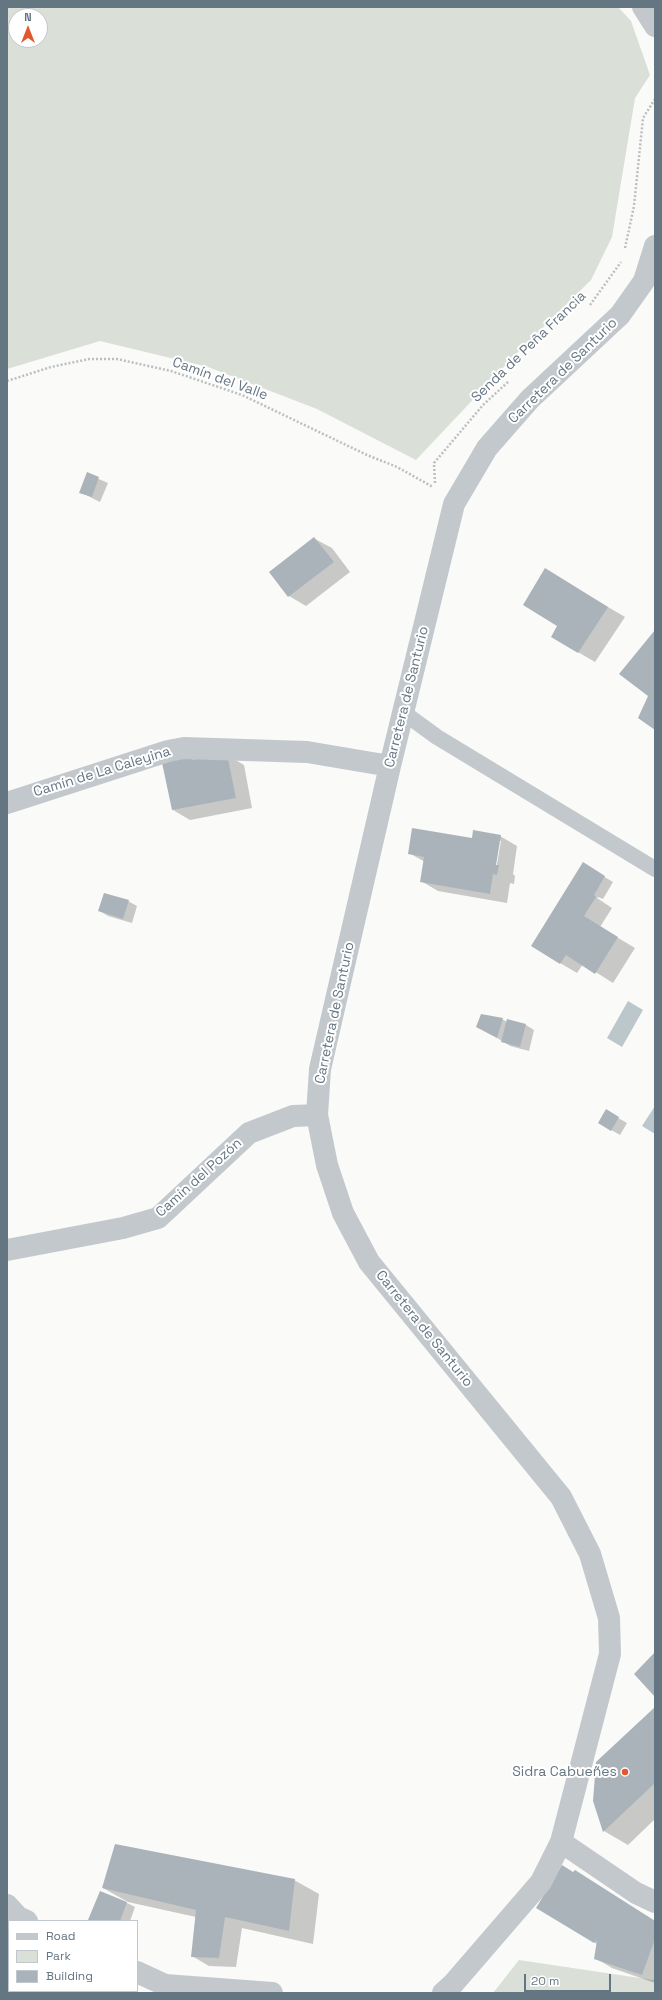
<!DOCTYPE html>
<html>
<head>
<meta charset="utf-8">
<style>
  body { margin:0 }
  #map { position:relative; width:662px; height:2000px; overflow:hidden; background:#fafaf8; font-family:"Space Grotesk",sans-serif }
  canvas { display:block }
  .frame { position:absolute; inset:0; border:8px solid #657683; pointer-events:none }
  .legend { position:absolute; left:8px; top:1920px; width:130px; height:72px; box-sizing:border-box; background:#fff; border:1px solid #c1c8cd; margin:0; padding:5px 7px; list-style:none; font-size:12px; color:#657683 }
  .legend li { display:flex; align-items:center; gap:8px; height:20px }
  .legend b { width:20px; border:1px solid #c1c8cd }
  .north { position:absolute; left:8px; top:8px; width:40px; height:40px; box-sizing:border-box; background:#fff; border:1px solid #c1c8cd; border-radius:50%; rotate:0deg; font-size:11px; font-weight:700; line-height:16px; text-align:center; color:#657683 }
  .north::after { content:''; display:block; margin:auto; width:14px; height:18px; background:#e4572e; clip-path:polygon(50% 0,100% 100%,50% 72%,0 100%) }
  .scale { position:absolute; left:524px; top:1974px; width:87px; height:18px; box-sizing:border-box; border:2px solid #657683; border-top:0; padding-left:5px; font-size:12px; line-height:14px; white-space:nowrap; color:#657683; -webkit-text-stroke:3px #fff; paint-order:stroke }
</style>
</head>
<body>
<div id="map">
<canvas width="662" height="2000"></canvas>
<div class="frame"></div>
<ul class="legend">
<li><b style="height:5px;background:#c3c8cc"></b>Road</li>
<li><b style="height:11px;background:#dadfd7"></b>Park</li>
<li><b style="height:11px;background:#aab3b9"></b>Building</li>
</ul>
<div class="north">N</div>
<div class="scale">20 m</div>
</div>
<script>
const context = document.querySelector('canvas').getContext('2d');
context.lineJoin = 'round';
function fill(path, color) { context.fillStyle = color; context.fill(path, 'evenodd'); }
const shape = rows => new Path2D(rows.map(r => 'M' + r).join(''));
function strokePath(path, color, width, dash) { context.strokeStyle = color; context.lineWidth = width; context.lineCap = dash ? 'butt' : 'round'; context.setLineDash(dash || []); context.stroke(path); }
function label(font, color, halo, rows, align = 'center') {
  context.font = font + ' "Space Grotesk",sans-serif'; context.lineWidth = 4; context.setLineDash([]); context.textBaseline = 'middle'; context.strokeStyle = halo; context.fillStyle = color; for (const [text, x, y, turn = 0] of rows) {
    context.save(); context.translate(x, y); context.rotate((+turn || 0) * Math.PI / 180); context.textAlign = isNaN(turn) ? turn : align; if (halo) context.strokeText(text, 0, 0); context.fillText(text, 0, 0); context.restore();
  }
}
fill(shape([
  [7,7,618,7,631,21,650,75,635,98,612,237,591,280,516,354,416,460,317,409,208,367,100,341,7,369],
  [16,16,40,16,40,40,16,40],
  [519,1960,653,1980,655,1977,655,1993,493,1993]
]), '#dadfd7');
fill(shape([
  [628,1001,643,1010,622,1047,607,1038],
  [655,1106,655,1134,642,1126]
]), '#bbc7cb');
fill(shape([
  [87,474,108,483,100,502,80,492],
  [315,539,332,548,350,572,306,606,289,596],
  [562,580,625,617,595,662,552,637,559,625],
  [191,753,227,755,244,765,252,808,190,820,173,810],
  [500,836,517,846,513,874,515,876,514,884,510,883,507,903,438,891,421,881,425,862,409,853],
  [499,841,501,841,496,870,494,870],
  [583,864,613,882,603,899,598,897,597,898,612,908,600,927,635,948,613,983,583,964,577,973,560,963],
  [128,901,137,906,132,923,108,916,100,911],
  [502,1019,507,1022,507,1020,526,1025,534,1030,529,1051,510,1046,478,1026],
  [606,1111,627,1123,620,1135,599,1123],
  [655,1708,655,1819,628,1845,604,1831],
  [575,1871,655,1921,655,1983,612,1968,595,1958,597,1944,538,1908],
  [294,1880,319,1894,313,1944,242,1928,236,1967,209,1966,192,1956,196,1917,128,1902,103,1888],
  [127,1903,135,1907,130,1921,90,1920]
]), '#0003');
fill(shape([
  [87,472,99,477,92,497,79,493],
  [314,537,334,562,288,597,269,572],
  [545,568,608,607,578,653,551,637,557,626,523,605],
  [655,630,655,730,638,718,648,696,619,674],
  [191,752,192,760,227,754,236,798,172,810,161,758],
  [412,828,472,838,473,830,501,835,496,865,499,865,497,875,493,874,490,894,420,882,424,857,408,854],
  [583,862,605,876,594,895,596,897,584,916,618,937,595,974,566,955,560,964,531,946],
  [104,893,129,900,123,919,98,911],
  [481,1014,503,1018,497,1038,476,1027],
  [507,1019,526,1024,520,1047,501,1042],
  [606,1109,619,1117,611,1131,598,1123],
  [655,1652,655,1697,634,1674],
  [655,1707,655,1783,603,1832,593,1801,596,1762],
  [115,1844,295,1879,289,1931,225,1917,219,1958,191,1957,196,1910,102,1888],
  [562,1865,573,1872,575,1870,655,1921,655,1939,642,1975,594,1959,597,1940,594,1943,536,1908],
  [100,1891,127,1902,120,1921,88,1920]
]), '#aab3b9');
strokePath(shape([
  [625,248,634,206,643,118,655,99],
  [590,305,621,262],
  [7,381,51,367,89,359,117,359,171,371,242,395,367,455,397,467,433,487],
  [435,483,434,463,483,405,509,381]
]), '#bbbfc2', 2.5, [2, 2]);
strokePath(shape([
  [404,713,437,737,655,869]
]), '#c3c8cc', 16);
strokePath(shape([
  [643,7,655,26],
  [7,803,168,751,184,748,307,752,390,766],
  [7,1250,123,1228,158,1218,249,1133,293,1116,317,1115],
  [561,1842,636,1893,655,1902],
  [7,1905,18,1917,27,1921],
  [137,1972,165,1985,272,1993],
  [443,1993,453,1984,541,1882,561,1842,610,1654,609,1618,590,1554,561,1497,369,1262,343,1213,327,1165,317,1115,320,1069,390,766,454,504,487,448,530,399,620,315,644,281,655,246]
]), '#c3c8cc', 22);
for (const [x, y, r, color] of [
  [625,1772,4,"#e4572e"]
]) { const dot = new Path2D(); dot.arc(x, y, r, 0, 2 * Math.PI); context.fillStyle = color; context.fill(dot); strokePath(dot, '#fff', 1.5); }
label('14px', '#657683', '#fff', [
  ["Senda de Peña Francia",529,347,-44],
  ["Carretera de Santurio",563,371,-44],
  ["Camín del Valle",220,379,20],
  ["Carretera de Santurio",407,697,-76],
  ["Camín de La Caleyina",102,772,-17],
  ["Carretera de Santurio",335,1013,-78],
  ["Camín del Pozón",199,1178,-42],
  ["Carretera de Santurio",424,1329,51]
]);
label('14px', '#657683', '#fff', [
  ["Sidra Cabueñes",617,1772]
], 'right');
</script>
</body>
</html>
